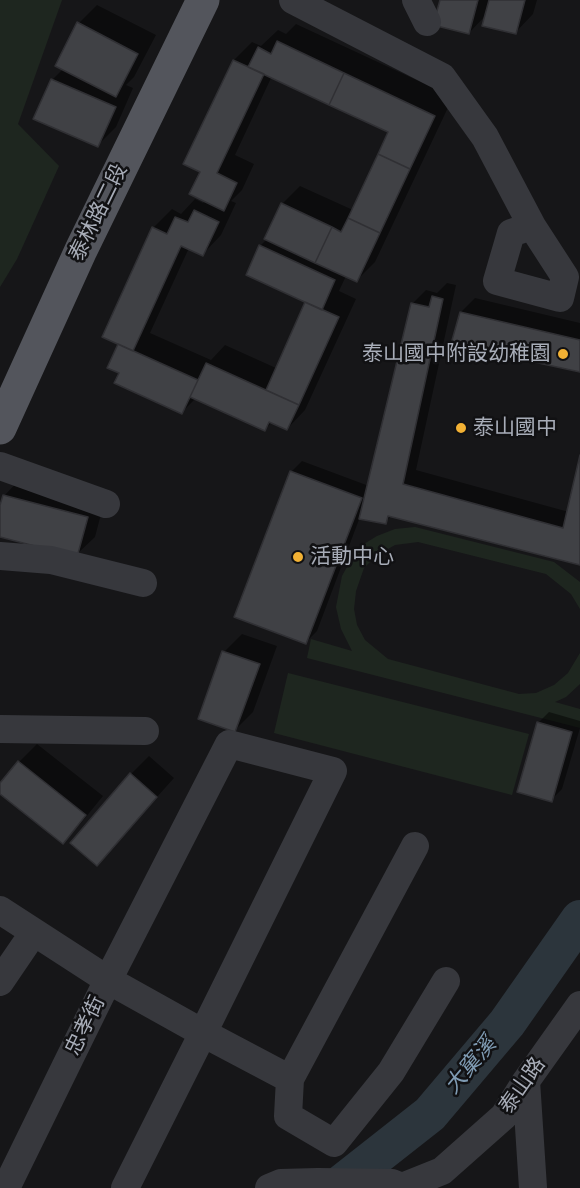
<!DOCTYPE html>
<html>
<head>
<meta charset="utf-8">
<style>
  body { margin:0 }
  canvas { display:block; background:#161618 }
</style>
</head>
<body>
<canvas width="580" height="1188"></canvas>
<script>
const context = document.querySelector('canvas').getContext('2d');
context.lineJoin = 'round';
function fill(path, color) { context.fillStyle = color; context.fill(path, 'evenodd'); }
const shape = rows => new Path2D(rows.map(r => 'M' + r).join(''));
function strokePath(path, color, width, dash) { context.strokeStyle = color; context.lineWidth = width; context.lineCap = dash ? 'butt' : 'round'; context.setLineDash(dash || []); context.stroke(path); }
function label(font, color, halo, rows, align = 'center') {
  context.font = font + ' "Varela Round","Noto Sans TC",sans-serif'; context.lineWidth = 5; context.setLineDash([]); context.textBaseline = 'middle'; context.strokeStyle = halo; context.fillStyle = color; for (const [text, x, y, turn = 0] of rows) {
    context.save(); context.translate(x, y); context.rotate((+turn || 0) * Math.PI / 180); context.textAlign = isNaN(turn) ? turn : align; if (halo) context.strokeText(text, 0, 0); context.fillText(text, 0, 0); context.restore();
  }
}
fill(shape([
  [0,0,62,0,18,124,59,166,17,259,0,287],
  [415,527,554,562,580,582,580,609,571,594,546,574,418,542,395,545,377,555,364,568,356,591,354,609,357,625,365,640,388,659,519,694,536,693,554,685,568,673,580,653,580,684,566,697,555,702,580,709,580,728,307,658,311,639,352,651,341,629,336,607,342,576,352,558,364,544,377,536,395,529],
  [288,673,529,734,512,795,274,733]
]), '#1e261f');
fill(shape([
  [441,0,537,0,533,14,515,33,487,14,469,33],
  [97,5,156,35,134,77,126,85,133,88,116,127,98,145,52,80,63,69,79,23],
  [296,24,453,97,375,262,356,281,346,276,339,291,356,299,305,410,287,429,272,422,265,430,196,398,182,412,121,372,120,344,153,228,172,209,181,214,195,199,203,203,206,200,202,171,234,60,252,42,261,46,278,30,286,34],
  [272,76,390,132,353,210,300,186,282,204,267,239,260,246,307,301,276,368,225,345,211,360,150,333,189,248,203,254,221,235,236,203,231,201,242,190,254,164,235,155],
  [447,283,456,285,416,470,569,512,580,462,580,564,392,515,385,523,360,517,317,631,306,642,291,472,302,461,369,486,412,304,426,290,437,293],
  [475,298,580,323,580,371,461,312],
  [22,477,105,499,95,537,76,555,0,535,0,511,4,496],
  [242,634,277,646,253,712,235,730,224,652],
  [549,712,580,721,580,728,562,789,551,800,538,723],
  [37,744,103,796,81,823,63,842,0,792,0,785,19,762],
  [149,756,174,778,97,864,131,774]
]), '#0007');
strokePath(shape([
  [336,1188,430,1114,507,1023,580,919]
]), '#2c353c', 38);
const building = shape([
  [440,0,478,0,469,34,433,25,440,0],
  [489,0,525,0,516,34,482,26,489,0],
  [77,22,138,54,116,97,55,66,77,22],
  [277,41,344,73,329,105,248,67,258,47,271,54,277,41],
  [233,60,264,74,217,173,237,183,224,211,189,194,200,172,183,164,233,60],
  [344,73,435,116,410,169,378,154,388,132,329,105,344,73],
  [51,79,116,107,98,147,33,119,51,79],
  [378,154,410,169,380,233,348,218,378,154],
  [281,203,332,227,315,263,264,239,281,203],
  [194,210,219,222,203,256,181,246,133,351,102,337,152,227,167,234,175,217,188,222,194,210],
  [348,218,380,233,357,282,315,263,332,227,341,232,348,218],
  [259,245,335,280,322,310,246,275,259,245],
  [432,296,443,299,403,484,563,528,580,455,580,565,388,516,386,524,359,519,411,303,429,307,432,296],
  [305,302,339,317,299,405,266,390,305,302],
  [460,312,580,340,580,372,451,344,460,312],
  [118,344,198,380,182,414,114,383,119,373,107,368,118,344],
  [206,363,299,405,287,430,269,422,265,431,190,397,206,363],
  [290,471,362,498,306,644,234,617,290,471],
  [3,495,88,517,77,557,0,537,0,505,3,495],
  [222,651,260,664,235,732,198,719,222,651],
  [537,722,572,732,552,802,517,792,537,722],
  [18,761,86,815,63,844,0,794,0,783,18,761],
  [130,773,157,797,97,866,70,843,130,773]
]);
fill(building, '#404145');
strokePath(building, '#303034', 1.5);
strokePath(shape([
  [293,0,442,77,485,137,532,226,565,277,560,298,497,281,511,233,532,226],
  [416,0,427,22],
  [0,466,106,504],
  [0,556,51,560,143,583],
  [0,729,145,731],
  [0,910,108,980,6,1188],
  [0,982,34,932],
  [290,1079,415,846],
  [526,1081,533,1188],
  [125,1188,203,1033,333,771,229,744,108,980,203,1033,290,1079,288,1116,334,1143,391,1072,446,981],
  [269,1188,281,1183,318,1182,392,1183,402,1187,442,1171,504,1116,526,1081,580,1005]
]), '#37383d', 28);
strokePath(shape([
  [0,428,81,250,203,0]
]), '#53555c', 33);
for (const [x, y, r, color] of [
  [563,354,6,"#f2b134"],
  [461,428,6,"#f2b134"],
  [298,557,6,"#f2b134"]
]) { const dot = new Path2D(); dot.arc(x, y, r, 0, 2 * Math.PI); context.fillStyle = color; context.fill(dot); strokePath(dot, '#111113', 2); }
label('21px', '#a8adb8', '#111113', [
  ["泰林路二段",99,213,-64],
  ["忠孝街",86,1026,-64],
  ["泰山路",523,1086,-55]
]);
label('21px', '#a8adb8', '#111113', [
  ["泰山國中附設幼稚園",551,354,"right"],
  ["泰山國中",473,428],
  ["活動中心",310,557]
], 'left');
label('italic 22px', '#7f9bb3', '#111113', [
  ["大窠溪",471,1066,-50]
]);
</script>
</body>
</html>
